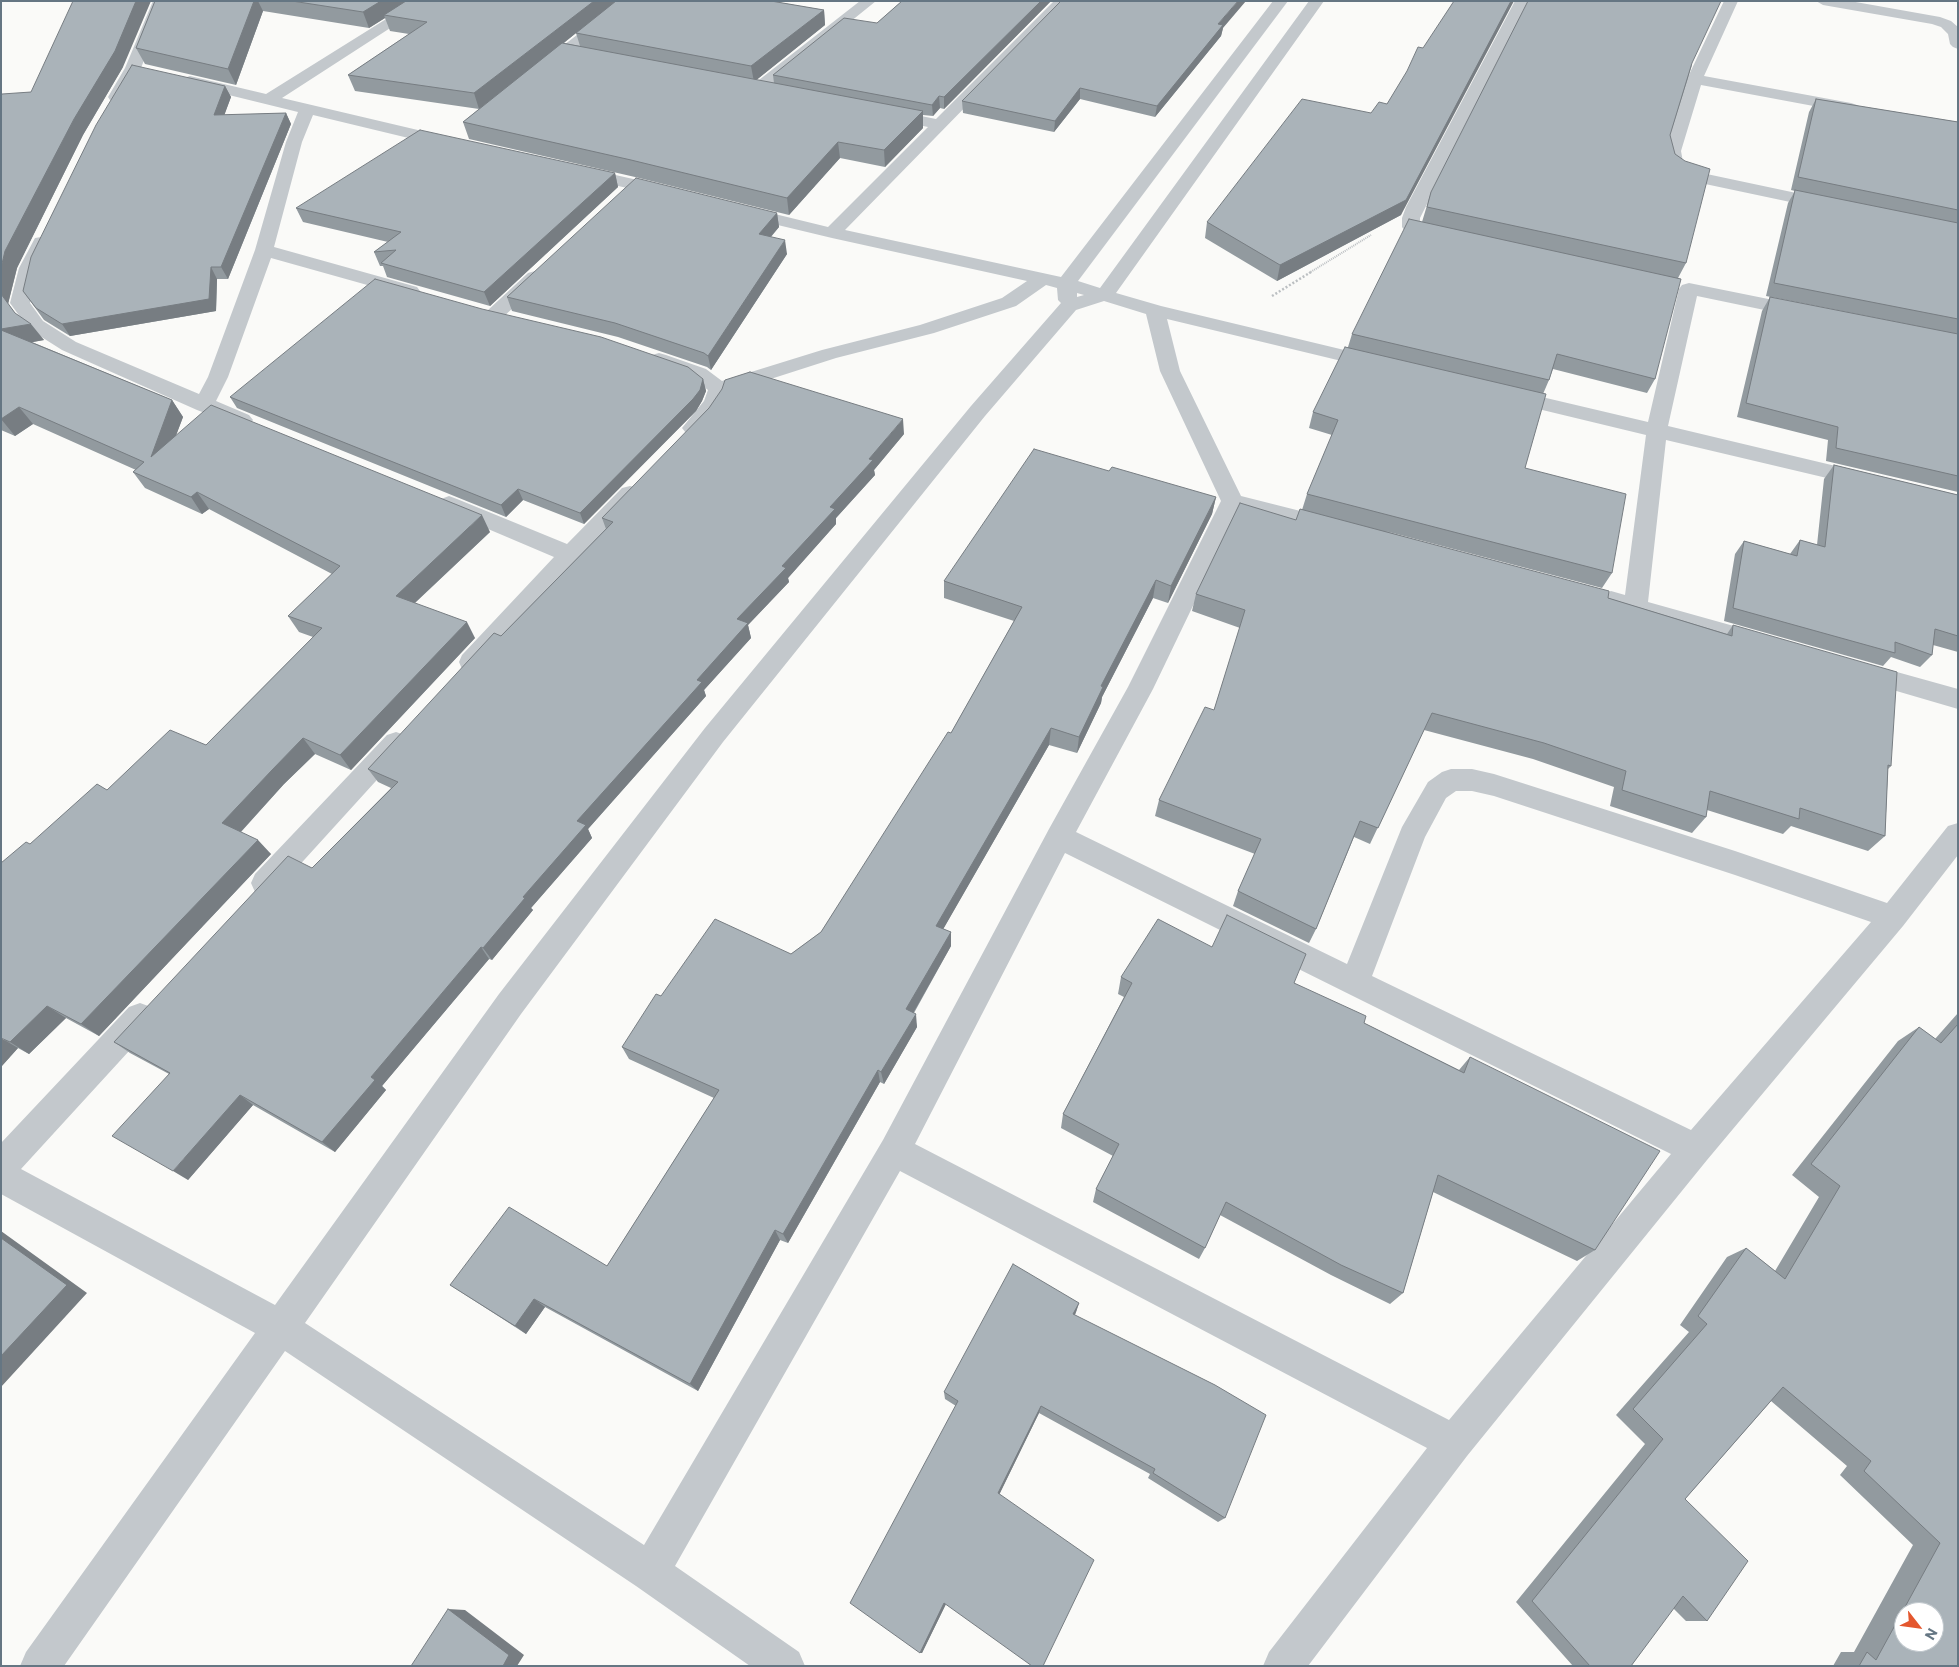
<!DOCTYPE html>
<html>
<head>
<meta charset="utf-8">
<style>
  body { margin:0 }
  #map { position:relative; width:1959px; height:1667px; overflow:hidden; background:#fafaf8; font-family:Commissioner,sans-serif }
  canvas { display:block }
  .frame { position:absolute; inset:0; border:2px solid #657683; pointer-events:none }
  .north { position:absolute; left:1894px; top:1602px; width:50px; height:50px; box-sizing:border-box; background:#fff; border:1px solid #c1c8cd; border-radius:50%; rotate:120deg; font-size:14px; font-weight:700; line-height:20px; text-align:center; color:#657683 }
  .north::after { content:''; display:block; margin:auto; width:18px; height:22px; background:#e4572e; clip-path:polygon(50% 0,100% 100%,50% 72%,0 100%) }
</style>
</head>
<body>
<div id="map">
<canvas width="1959" height="1667"></canvas>
<div class="frame"></div>
<div class="north">N</div>
</div>
<script>
const context = document.querySelector('canvas').getContext('2d');
context.lineJoin = 'round';
const shape = rows => new Path2D(rows.map(r => 'M' + r).join(''));
function strokePath(path, color, width, dash) { context.strokeStyle = color; context.lineWidth = width; context.lineCap = dash ? 'butt' : 'round'; context.setLineDash(dash || []); context.stroke(path); }
function fill(path, color) { context.fillStyle = color; context.fill(path, 'evenodd'); }
strokePath(shape([
  [1309,273,1371,235]
]), '#bbbfc2', 2, [1, 1]);
strokePath(shape([
  [1272,296,1311,272]
]), '#bbbfc2', 2.5, [2, 2]);
fill(shape([
  [153,1,167,1,141,68,122,100,110,100,108,97,125,68,153,1],
  [415,1,432,1,282,98,456,139,458,143,456,147,450,148,313,115,302,142,274,247,417,287,420,291,417,295,410,297,403,295,271,258,228,377,216,401,249,415,253,420,249,425,242,427,197,410,62,350,29,329,10,303,19,268,35,238,41,237,47,238,50,242,37,268,30,303,43,321,76,342,199,394,208,377,255,250,286,142,298,112,184,84,182,81,184,78,190,76,266,94,415,1],
  [621,1,637,1,550,71,538,71,536,68,538,65,621,1],
  [860,1,876,1,762,93,750,93,748,90,750,87,860,1],
  [1054,1,1069,1,845,230,1061,277,1273,1,1288,1,1078,281,1100,288,1309,1,1324,1,1116,293,1161,306,1386,360,1389,364,1386,368,1379,370,1167,319,1180,371,1241,496,1340,521,1343,527,1340,533,1332,535,1239,510,1153,689,1076,832,1347,964,1402,827,1428,782,1442,772,1451,769,1472,769,1494,774,1735,851,1887,903,1948,826,1958,823,1958,855,1903,926,1707,1160,1467,1456,1308,1666,1263,1666,1269,1652,1427,1448,900,1171,675,1566,799,1652,805,1666,750,1666,636,1586,285,1351,64,1666,20,1666,26,1652,255,1333,1,1194,1,1143,129,1007,140,1003,151,1007,155,1017,151,1027,21,1169,275,1305,499,994,705,728,971,406,1061,303,1058,300,1057,288,1046,285,1016,306,934,333,836,358,727,393,721,408,700,433,693,435,686,433,682,428,704,401,708,390,692,377,652,363,649,359,652,355,659,353,666,355,706,369,722,381,822,350,920,325,1002,298,1027,281,832,238,736,215,733,211,736,207,742,206,828,227,928,127,880,117,878,114,880,111,886,109,936,119,1054,1],
  [1077,293,1084,295,1077,297,1077,293],
  [1104,301,1146,314,1160,371,1221,501,1128,687,1049,829,883,1140,644,1545,305,1323,521,1014,723,742,985,416,1076,310,1104,301],
  [1456,791,1472,791,1494,796,1735,875,1871,922,1691,1130,1372,976,1425,837,1446,798,1456,791],
  [1065,853,1671,1154,1449,1420,915,1144,1065,853],
  [1515,1,1529,1,1420,218,1420,224,1444,230,1447,234,1444,238,1438,239,1405,231,1402,227,1402,218,1406,207,1515,1],
  [1724,1,1738,1,1704,76,1851,103,1857,105,1859,108,1857,111,1851,113,1701,85,1681,151,1683,162,1702,173,1834,201,1837,205,1834,209,1828,210,1691,181,1678,175,1666,164,1665,151,1687,79,1724,1],
  [1816,1,1850,1,1940,17,1951,21,1958,27,1958,49,1953,47,1950,44,1948,34,1941,27,1932,24,1823,5,1816,1],
  [580,167,673,188,676,192,673,196,667,197,574,176,571,172,574,168,580,167],
  [535,271,542,273,544,277,542,281,501,319,494,321,487,319,484,315,487,311,528,273,535,271],
  [1689,283,1803,306,1810,308,1813,312,1810,316,1803,318,1697,296,1668,426,1865,473,1873,475,1876,480,1873,485,1865,487,1666,440,1648,602,1773,637,1776,643,1773,649,1764,652,1603,606,1599,600,1603,594,1611,591,1625,595,1646,435,1501,400,1498,395,1501,390,1508,389,1648,422,1679,289,1682,285,1689,283],
  [630,486,638,488,641,493,638,498,480,669,471,671,462,669,459,662,462,655,554,557,441,509,438,504,441,499,449,496,457,499,567,544,622,488,630,486],
  [1861,662,1958,689,1958,709,1852,678,1849,671,1852,664,1861,662],
  [396,732,405,735,409,742,405,749,275,892,265,895,255,892,251,883,255,874,387,735,396,732]
]), '#c3c8cc');
fill(shape([
  [155,1,771,1,824,10,825,25,756,80,774,83,773,75,877,23,902,1,1051,1,944,109,940,108,933,116,923,115,923,128,885,167,840,158,789,215,635,177,469,139,463,122,479,109,355,91,348,75,409,34,390,31,385,18,369,28,263,11,236,85,145,64,136,48],
  [576,33,580,46,564,43],
  [1223,28,1221,36,1155,117,1080,99,1054,132,963,113,962,101],
  [1423,48,1401,215,1277,281,1205,238,1207,222,1371,113,1387,104],
  [1692,65,1670,135,1686,263,1678,278,1655,379,1647,393,1553,369,1549,380,1543,394,1525,468,1612,573,1602,588,1385,531,1608,598,1727,634,1733,625,1891,766,1888,769,1885,836,1868,851,1791,826,1783,834,1707,810,1706,817,1692,833,1610,806,1614,787,1533,759,1424,730,1370,844,1354,837,1316,929,1309,943,1233,906,1238,891,1255,854,1155,816,1159,800,1214,710,1240,628,1192,611,1196,594,1296,520,1302,510,1307,494,1332,435,1309,428,1313,412,1348,347,1352,334,1422,222,1431,192],
  [123,67,83,135,17,268,8,304,15,313,44,340,32,342,172,400,183,417,176,435,490,532,415,603,475,638,351,770,315,754,284,784,241,832,271,854,99,1036,66,1018,29,1054,18,1048,1,1067,30,844,107,790,206,745,313,637,299,632,288,616,332,574,209,509,202,514,145,488,133,472,136,470,33,424,15,436,1,430,1,96,31,92],
  [225,86,231,97,224,115,286,113,291,124,228,279,217,279,216,311,70,336,44,320,23,291],
  [1816,99,1958,122,1958,334,1766,296,1788,203,1795,191,1791,190,1809,112],
  [615,173,618,187,490,306,387,277,383,266,380,266,374,252,388,242,303,222,296,208],
  [777,213,779,227,771,237,787,254,711,370,707,367,618,337,512,311,507,297],
  [1770,297,1958,334,1958,492,1826,461,1828,440,1737,417,1762,311],
  [703,379,706,391,702,401,696,411,584,524,523,500,506,517,237,408,230,397],
  [904,434,874,470,875,475,836,518,836,524,788,578,789,582,748,625,751,638,704,690,706,696,588,829,592,838,531,908,533,910,492,960,489,959,382,1086,386,1090,335,1152,253,1105,188,1180,169,1074,130,1053,114,1042,312,868,391,788,378,782,368,769,501,636,606,529,602,518],
  [1834,465,1958,495,1958,652,1933,645,1932,655,1920,667,1891,657,1883,666,1724,621,1735,554,1744,541,1790,554,1800,540,1817,545,1824,479],
  [1109,471,1216,497,1212,514,1168,603,1153,598,1102,697,1101,703,1077,753,1049,745,943,929,951,932,951,946,914,1013,917,1027,884,1084,880,1082,788,1243,780,1240,698,1391,545,1307,526,1334,450,1285,607,1266,714,1098,629,1059,622,1047,661,996,791,954,821,932,951,733,1014,621,944,598,944,581],
  [1212,947,1294,983,1364,1023,1459,1070,1470,1057,1595,1250,1577,1261,1433,1192,1403,1293,1390,1304,1331,1275,1220,1215,1205,1248,1199,1259,1093,1202,1096,1189,1113,1156,1061,1128,1063,1114,1124,997,1118,994,1121,977],
  [1958,1013,1958,1666,1833,1666,1841,1652,1854,1652,1913,1545,1840,1475,1847,1466,1771,1401,1685,1499,1707,1621,1686,1621,1673,1608,1631,1666,1573,1666,1516,1602,1645,1444,1616,1415,1689,1332,1680,1325,1727,1257,1746,1248,1775,1271,1819,1197,1792,1175,1898,1041,1919,1027,1935,1039],
  [1079,1303,1075,1315,1225,1518,1218,1522,1148,1478,1150,1474,1039,1413,922,1653,920,1653,956,1406,945,1399,944,1392]
]), '#929a9f');
fill(shape([
  [136,1,151,1,123,67,83,135,17,268,8,304,1,294,1,268,5,251,74,119],
  [254,1,258,1,263,11,236,85,228,69],
  [381,1,411,1,384,15,385,18,369,28,363,12],
  [594,1,617,1,479,109,474,93],
  [1041,1,1051,1,944,109,944,97],
  [1238,1,1246,1,1223,28,1221,36,1155,117,1157,106,1218,24],
  [1511,1,1514,1,1401,215,1277,281,1280,265],
  [824,10,825,25,754,82,751,66],
  [225,86,231,97,220,127,214,115],
  [1080,88,1080,99,1054,132,1055,121],
  [939,96,940,108,933,116,932,105],
  [923,111,923,128,885,167,884,150],
  [286,113,291,124,228,279,221,267],
  [838,142,840,158,789,215,787,198],
  [615,173,618,187,490,306,484,292],
  [777,213,779,227,761,248,759,234],
  [785,240,787,254,711,370,708,356],
  [211,267,217,279,216,311,70,336,62,324],
  [31,324,44,340,12,346,1,331,1,329],
  [703,379,706,391,702,401,696,411,584,524,580,513],
  [172,400,183,417,162,473,151,457],
  [19,407,33,424,15,436,1,419],
  [903,419,904,434,874,470,875,475,836,518,836,524,788,578,789,582,748,625,751,638,704,690,706,696,588,829,592,838,531,908,533,910,492,960,483,948,523,897,577,821,697,680,737,619,782,566,869,459],
  [518,489,523,500,506,517,501,505],
  [197,492,209,509,202,514,191,497],
  [1216,497,1212,514,1168,603,1171,586],
  [482,515,490,532,405,612,396,596],
  [1156,580,1153,598,1102,697,1101,703,1077,753,1079,737,1101,686],
  [467,622,475,638,351,770,340,755],
  [1051,728,1049,745,937,940,936,926],
  [303,738,315,754,284,784,236,837,222,823,272,770],
  [258,840,271,854,99,1036,81,1024],
  [951,932,951,946,908,1022,906,1009],
  [481,947,489,959,382,1086,386,1090,335,1152,322,1142,371,1077],
  [47,1006,66,1018,29,1054,10,1042],
  [916,1014,917,1027,884,1084,881,1072],
  [1,1038,18,1048,1,1067],
  [878,1070,880,1082,788,1243,783,1234],
  [240,1095,253,1105,188,1180,173,1171],
  [775,1230,780,1240,698,1391,690,1384],
  [1,1231,87,1293,1,1387],
  [534,1299,545,1307,526,1334,515,1326],
  [1079,1303,1076,1312,1071,1323,1073,1314],
  [1041,1406,1039,1413,998,1497,998,1493],
  [944,1603,946,1604,922,1653,920,1653],
  [448,1609,465,1610,524,1655,517,1666,503,1666]
]), '#777d82');
const building = shape([
  [73,1,136,1,115,51,74,119,5,251,1,268,1,96,2,94,31,92,73,1],
  [155,1,254,1,228,69,136,48,155,1],
  [292,1,381,1,363,12,292,1],
  [406,1,594,1,474,93,348,75,427,22,384,15,406,1],
  [616,1,771,1,824,10,751,66,576,33,616,1],
  [902,1,1041,1,944,97,939,96,932,105,773,75,844,18,877,23,902,1],
  [1061,1,1238,1,1218,24,1223,25,1157,106,1080,88,1055,121,962,101,1061,1],
  [1454,1,1511,1,1406,200,1280,265,1207,222,1302,99,1371,113,1379,102,1387,104,1407,71,1418,47,1423,48,1454,1],
  [1528,1,1721,1,1692,63,1670,135,1675,154,1685,161,1710,169,1686,263,1427,207,1431,192,1528,1],
  [562,43,923,111,884,150,838,142,787,198,631,160,463,122,562,43],
  [132,65,225,86,214,115,286,113,221,267,211,267,209,299,62,324,36,308,23,291,31,257,96,125,132,65],
  [1816,99,1958,122,1958,210,1798,177,1816,99],
  [420,130,615,173,484,292,381,263,396,250,374,252,401,232,296,208,420,130],
  [636,178,777,213,759,234,785,240,708,356,704,353,615,323,507,297,636,178],
  [1795,190,1958,223,1958,319,1774,283,1795,190],
  [1409,219,1681,279,1655,379,1557,354,1549,380,1352,334,1409,219],
  [375,279,482,309,601,337,688,367,703,379,700,390,693,399,580,513,518,489,501,505,230,397,375,279],
  [1,294,15,313,31,324,1,329,1,294],
  [1770,297,1958,334,1958,476,1836,448,1838,427,1746,403,1770,297],
  [1,330,172,400,151,457,211,405,482,515,396,596,467,622,340,755,303,738,272,770,222,823,258,840,81,1024,47,1006,10,1042,1,1038,1,863,26,842,30,844,97,784,107,790,170,730,206,745,322,628,288,616,340,566,197,492,191,497,133,472,144,462,19,407,1,419,1,330],
  [1345,347,1546,394,1525,468,1626,494,1612,573,1307,494,1338,420,1313,412,1345,347],
  [750,372,903,419,869,459,873,460,830,507,835,509,782,566,786,568,737,619,748,623,697,680,702,682,577,821,586,825,523,897,525,898,483,948,481,947,371,1077,375,1080,322,1142,240,1095,173,1171,112,1136,170,1073,114,1042,288,856,312,868,398,782,368,769,494,633,501,636,613,522,602,518,709,408,722,389,725,380,750,372],
  [1034,449,1109,471,1112,467,1216,497,1171,586,1156,580,1101,686,1103,687,1079,737,1051,728,936,926,951,932,906,1009,916,1014,881,1072,878,1070,783,1234,775,1230,690,1384,534,1299,515,1326,450,1285,509,1207,607,1266,719,1090,622,1047,656,994,661,996,715,919,791,954,821,932,948,732,951,733,1022,607,944,581,1034,449],
  [1834,465,1958,495,1958,636,1935,629,1932,655,1895,642,1895,653,1733,608,1744,541,1797,556,1800,540,1825,547,1834,465],
  [1240,503,1296,520,1300,509,1609,591,1608,598,1732,636,1733,625,1897,672,1891,766,1888,765,1885,836,1800,808,1799,819,1710,791,1706,817,1622,790,1626,771,1544,743,1432,713,1378,828,1360,821,1316,929,1238,891,1261,839,1159,800,1205,707,1214,710,1245,610,1196,594,1240,503],
  [1227,915,1306,954,1294,983,1366,1016,1364,1023,1464,1073,1470,1057,1660,1151,1595,1250,1438,1175,1403,1293,1341,1265,1226,1202,1205,1248,1096,1189,1119,1144,1063,1114,1132,983,1121,977,1158,919,1212,947,1227,915],
  [1958,1024,1958,1666,1859,1666,1867,1652,1876,1660,1940,1543,1864,1471,1871,1461,1783,1387,1685,1499,1748,1561,1707,1621,1683,1596,1631,1666,1590,1666,1532,1601,1663,1439,1633,1409,1707,1324,1698,1316,1746,1248,1785,1279,1840,1186,1811,1164,1919,1027,1941,1043,1958,1024],
  [1904,1612,1934,1612,1934,1642,1904,1642,1904,1612],
  [1,1238,67,1285,1,1356,1,1238],
  [1013,1264,1079,1303,1073,1314,1215,1385,1266,1415,1225,1518,1153,1473,1155,1469,1041,1406,998,1493,1094,1560,1043,1666,1032,1666,944,1603,920,1653,850,1603,958,1401,944,1392,1013,1264],
  [448,1609,509,1655,503,1666,411,1666,448,1609]
]);
fill(building, '#aab3b9');
strokePath(building, '#777d82', 1);
</script>
</body>
</html>
